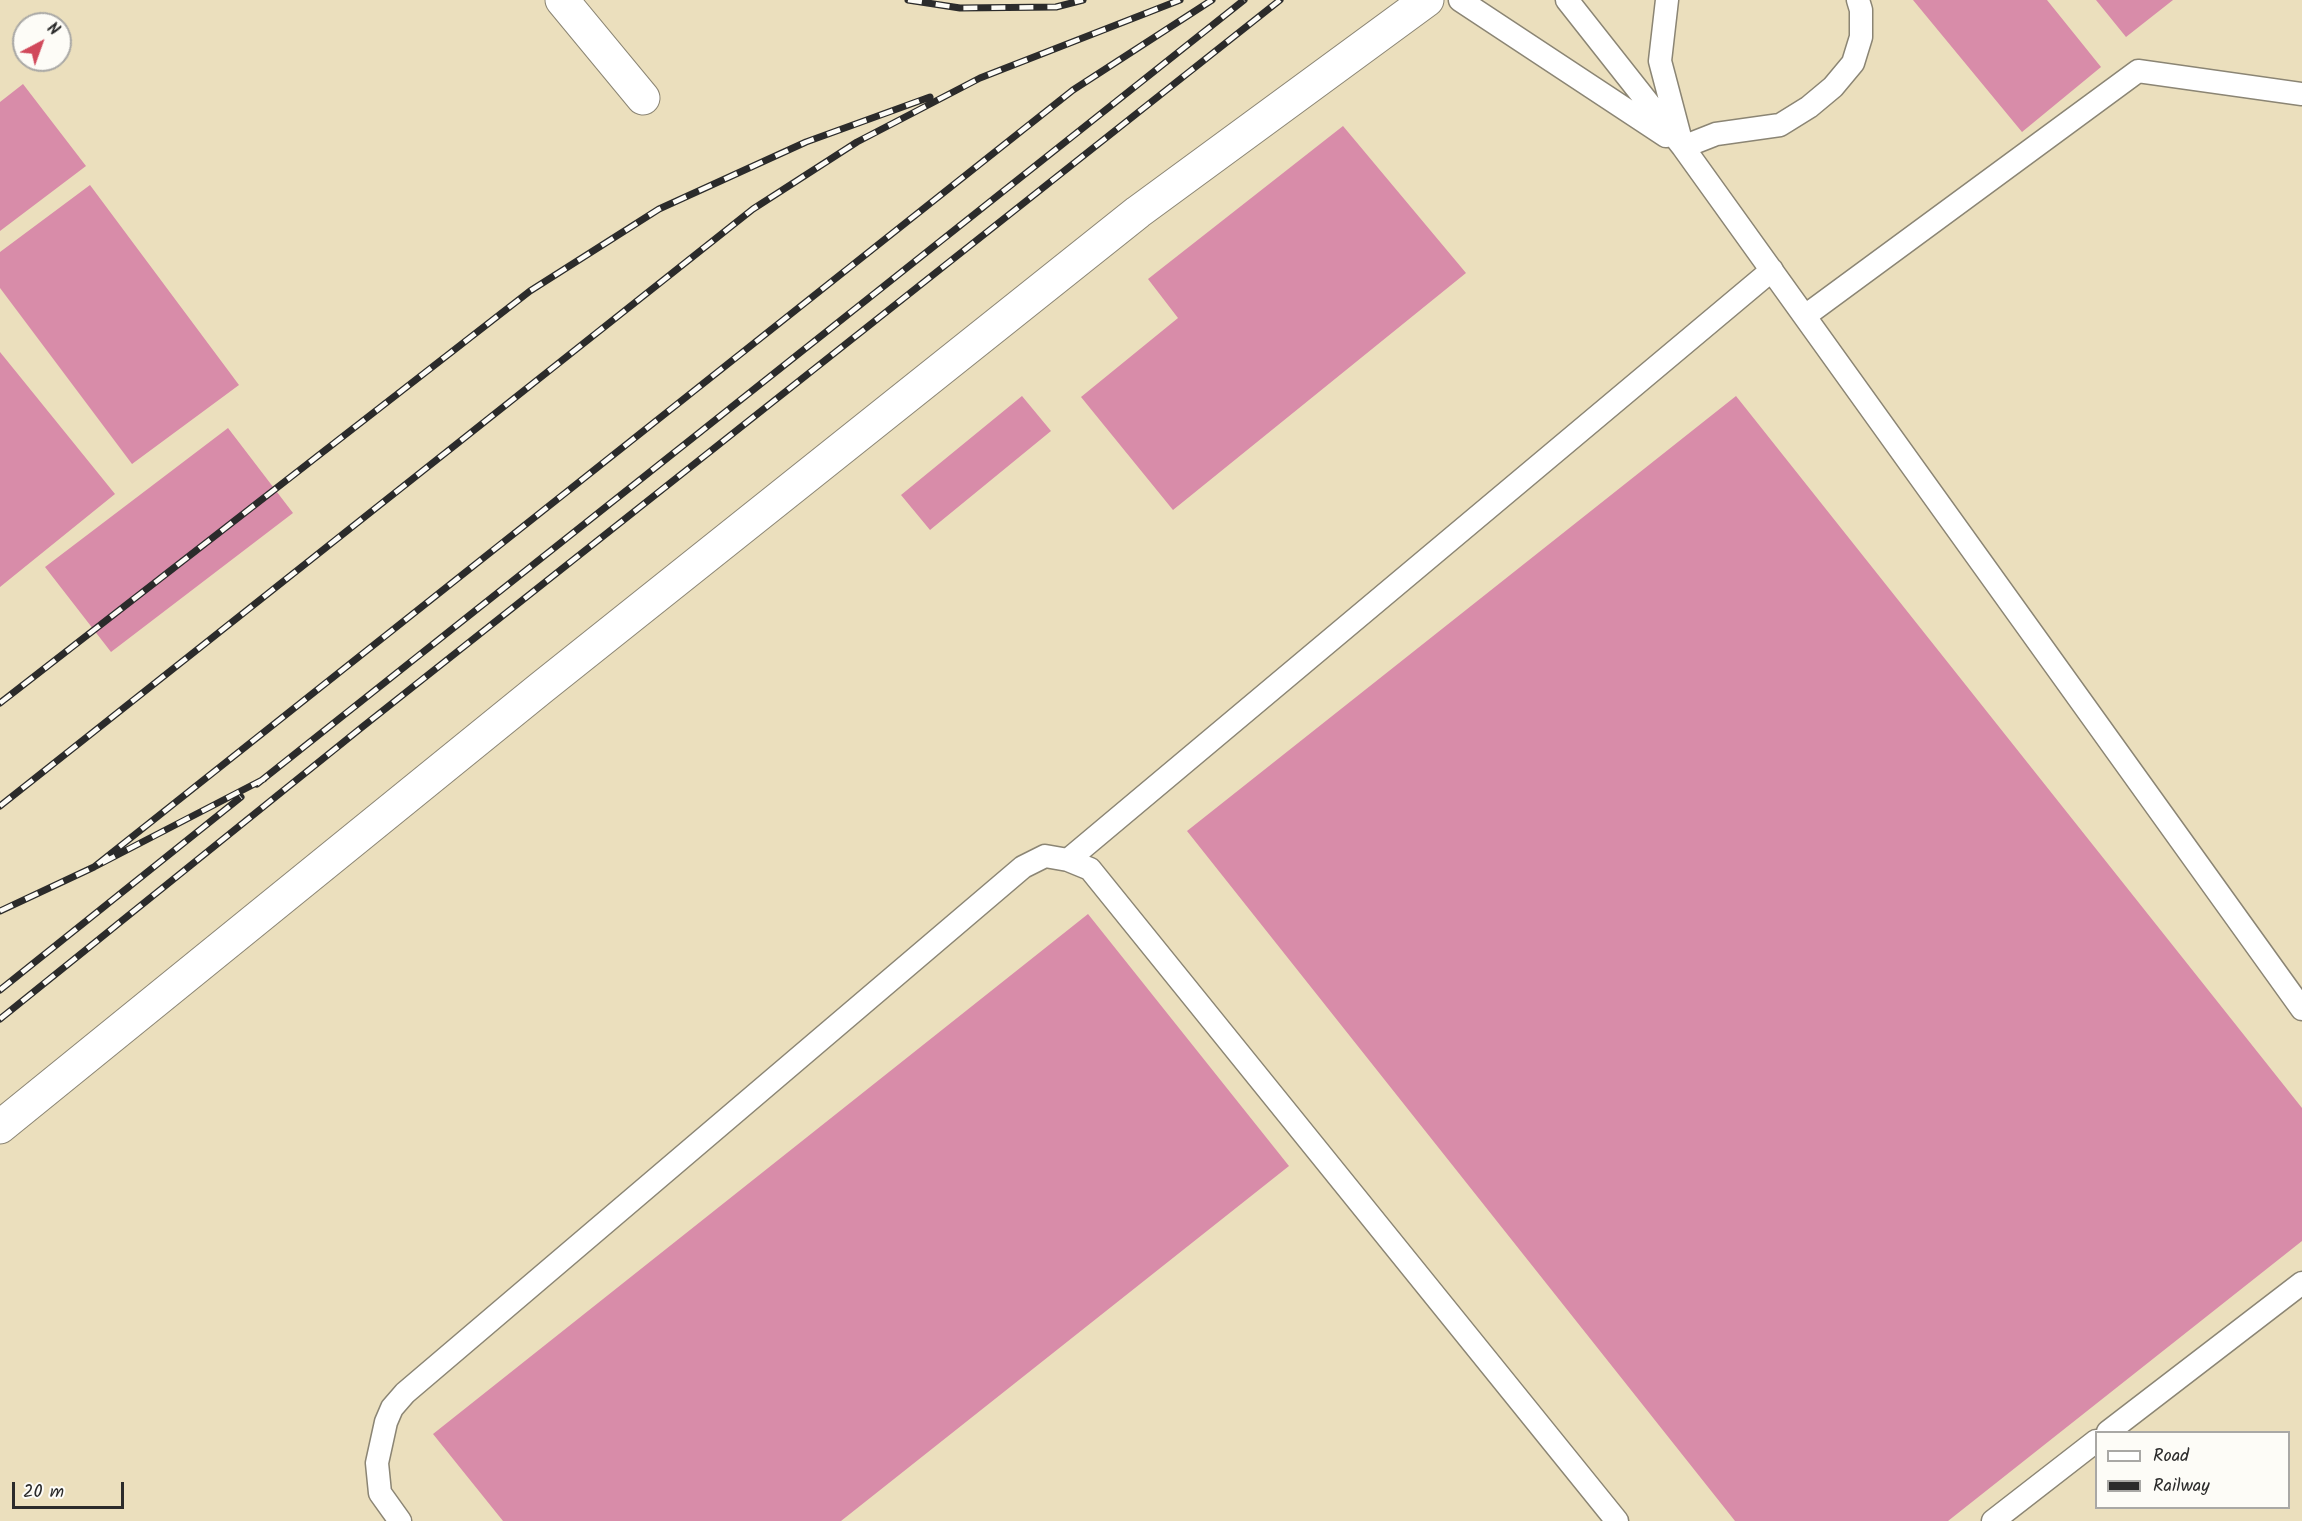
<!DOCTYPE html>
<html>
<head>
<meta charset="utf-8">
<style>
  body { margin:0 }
  #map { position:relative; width:2302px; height:1521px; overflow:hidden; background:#ebdfbd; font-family:Kalam,sans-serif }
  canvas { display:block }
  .legend { position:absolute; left:2095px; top:1431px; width:195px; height:78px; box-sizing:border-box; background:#fdfcf7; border:2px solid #a9a8a5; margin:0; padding:8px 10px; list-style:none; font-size:18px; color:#2b2b2b }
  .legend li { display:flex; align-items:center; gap:12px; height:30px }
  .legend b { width:30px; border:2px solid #a9a8a5 }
  .north { position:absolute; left:12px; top:12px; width:60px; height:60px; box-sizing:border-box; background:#fdfcf7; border:2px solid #a9a8a5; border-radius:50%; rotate:41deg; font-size:16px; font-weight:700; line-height:24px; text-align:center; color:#2b2b2b }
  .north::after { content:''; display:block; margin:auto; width:21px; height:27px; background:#d1495b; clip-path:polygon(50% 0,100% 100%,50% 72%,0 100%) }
  .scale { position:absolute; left:12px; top:1482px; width:112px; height:27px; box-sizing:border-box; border:3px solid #2b2b2b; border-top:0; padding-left:8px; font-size:18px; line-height:21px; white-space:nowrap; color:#2b2b2b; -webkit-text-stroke:4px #fdfcf7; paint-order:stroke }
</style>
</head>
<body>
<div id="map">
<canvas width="2302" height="1521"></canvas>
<ul class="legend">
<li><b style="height:8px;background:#fff"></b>Road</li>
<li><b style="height:8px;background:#2b2b2b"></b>Railway</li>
</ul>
<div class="north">N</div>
<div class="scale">20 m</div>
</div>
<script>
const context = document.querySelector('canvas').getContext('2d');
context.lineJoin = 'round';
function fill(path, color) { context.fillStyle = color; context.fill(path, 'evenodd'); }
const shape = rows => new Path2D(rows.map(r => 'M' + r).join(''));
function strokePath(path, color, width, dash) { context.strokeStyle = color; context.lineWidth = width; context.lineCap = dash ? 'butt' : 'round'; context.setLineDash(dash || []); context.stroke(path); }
fill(shape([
  [1913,0,2047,0,2101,67,2022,132],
  [2096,0,2173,0,2126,37],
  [23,84,86,166,0,231,0,102],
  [1343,126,1466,273,1173,510,1081,397,1178,318,1148,279],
  [90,185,239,385,132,464,0,288,0,252],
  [0,352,115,494,0,587],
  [1022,396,1051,431,930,530,901,495],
  [1736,396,2302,1108,2302,1241,1948,1521,1735,1521,1187,831],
  [228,428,293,513,111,652,45,567],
  [1088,914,1289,1166,841,1521,503,1521,433,1434]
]), '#d88ca9');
const lane = shape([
  [1460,0,1666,136],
  [1567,0,1683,147,2302,1009],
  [1667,0,1660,61,1680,137],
  [1683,147,1716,134,1780,125,1809,107,1833,87,1853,63,1861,37,1861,10,1858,0],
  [1805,316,2138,71,2302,94],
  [1068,860,1772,270],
  [2108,1432,2302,1283],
  [400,1521,380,1493,377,1463,386,1422,392,1408,405,1393,1023,867,1045,856,1068,860,1090,869,1617,1521],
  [1993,1521,2096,1441]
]);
const street = shape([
  [562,0,643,98],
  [0,1127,541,688,1138,212,1427,0]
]);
strokePath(lane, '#8b8574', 25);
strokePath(street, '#8b8574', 35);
strokePath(lane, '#fff', 22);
strokePath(street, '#fff', 33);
const rail = shape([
  [908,0,960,8,1056,7,1083,0],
  [0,703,530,291,659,209,806,142,930,97],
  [264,779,94,867,1073,90,1212,0],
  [257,784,1244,0],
  [0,806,753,209,857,142,980,78,1180,0],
  [0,911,94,867],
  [0,990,241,797],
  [0,1019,361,728,1280,0]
]);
strokePath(rail, '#2b2b2b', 7);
strokePath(rail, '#fdfcf7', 4.5, [14]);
</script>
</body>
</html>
